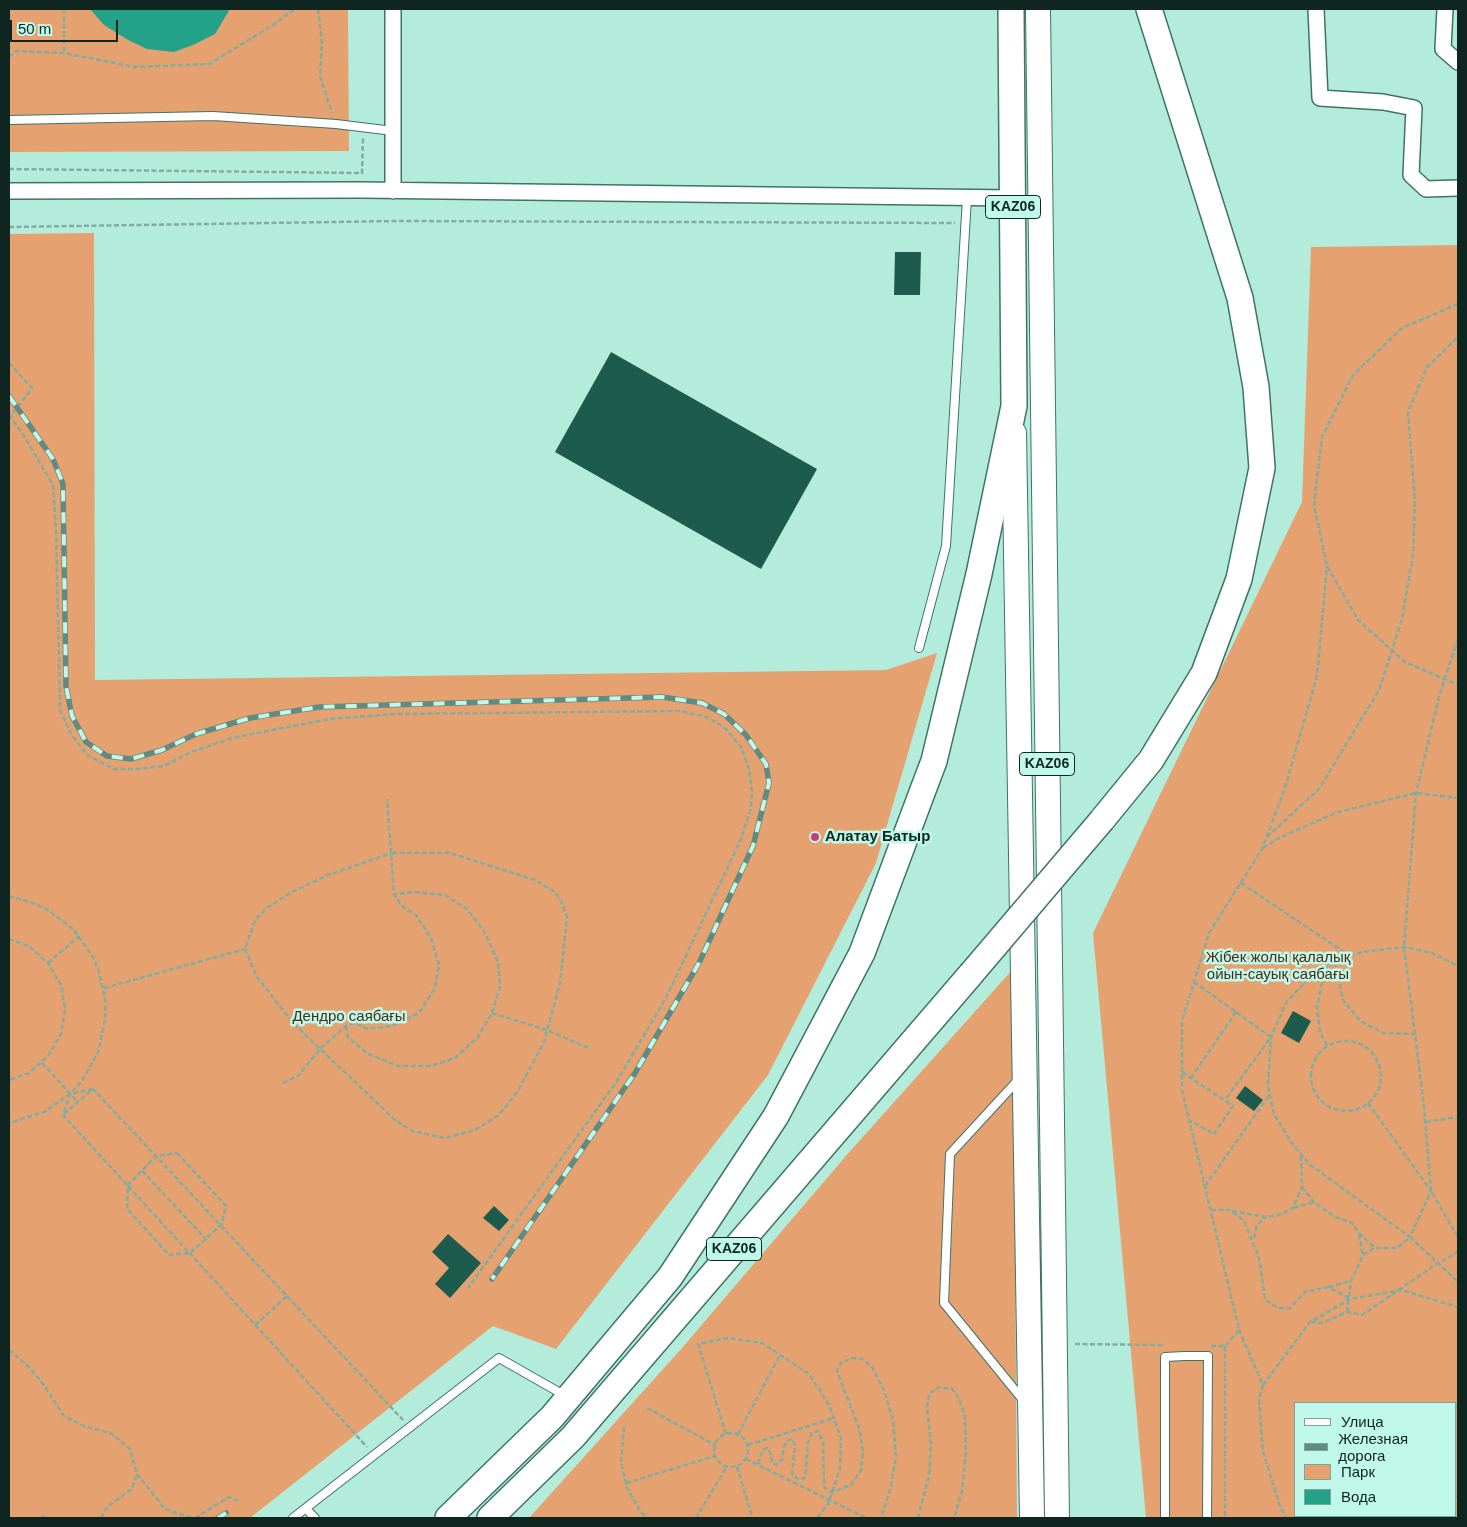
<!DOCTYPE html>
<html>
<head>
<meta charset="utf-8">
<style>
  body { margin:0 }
  #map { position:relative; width:1467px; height:1527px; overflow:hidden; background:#b4ecdc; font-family:Arial,sans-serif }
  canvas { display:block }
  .frame { position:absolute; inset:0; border:10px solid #0f2520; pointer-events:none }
  .legend { position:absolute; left:1294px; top:1402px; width:162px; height:115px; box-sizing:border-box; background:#c0f9e9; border:1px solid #79a499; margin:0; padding:6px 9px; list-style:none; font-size:15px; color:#0f2520 }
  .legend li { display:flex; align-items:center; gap:10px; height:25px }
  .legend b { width:25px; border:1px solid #79a499 }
  .scale { position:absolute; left:10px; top:20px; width:108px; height:22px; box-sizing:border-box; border:2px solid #0f2520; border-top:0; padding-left:6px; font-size:15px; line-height:18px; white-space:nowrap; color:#0f2520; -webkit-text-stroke:4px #c0f9e9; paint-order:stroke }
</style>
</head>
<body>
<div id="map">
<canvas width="1467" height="1527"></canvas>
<div class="frame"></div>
<ul class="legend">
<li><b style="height:6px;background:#fff"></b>Улица</li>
<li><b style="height:6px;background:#638a80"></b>Железная дорога</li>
<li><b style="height:14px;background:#e6a171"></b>Парк</li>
<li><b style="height:14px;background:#23a289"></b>Вода</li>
</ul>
<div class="scale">50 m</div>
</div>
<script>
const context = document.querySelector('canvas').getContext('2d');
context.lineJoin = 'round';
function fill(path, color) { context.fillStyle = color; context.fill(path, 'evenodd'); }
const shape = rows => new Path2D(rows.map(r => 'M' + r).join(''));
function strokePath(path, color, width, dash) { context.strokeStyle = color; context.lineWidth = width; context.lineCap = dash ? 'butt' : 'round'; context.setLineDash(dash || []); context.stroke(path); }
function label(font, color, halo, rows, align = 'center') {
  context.font = font + ' Arial,sans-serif'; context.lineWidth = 5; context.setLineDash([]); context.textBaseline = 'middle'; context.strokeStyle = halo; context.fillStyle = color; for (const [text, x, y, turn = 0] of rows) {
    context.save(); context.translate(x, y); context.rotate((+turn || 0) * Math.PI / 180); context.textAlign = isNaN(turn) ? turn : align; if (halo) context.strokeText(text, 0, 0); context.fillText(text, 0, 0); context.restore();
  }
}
fill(shape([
  [9,9,348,9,349,151,9,152],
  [94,233,95,680,886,670,937,653,876,863,768,1075,556,1349,493,1326,250,1518,9,1518,9,234],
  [1458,245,1458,1518,1146,1518,1093,933,1302,502,1311,247],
  [1296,1403,1456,1403,1456,1516,1296,1516],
  [1013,969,1017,1518,529,1518,682,1348,845,1157]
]), '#e6a171');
fill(shape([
  [90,9,230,9,215,34,193,45,174,52,147,49,128,40,104,25]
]), '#23a289');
fill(shape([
  [895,252,921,252,920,295,894,295],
  [611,352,817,469,761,569,555,452],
  [1293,1011,1311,1021,1299,1043,1281,1033],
  [1245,1086,1263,1100,1254,1111,1236,1098],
  [494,1206,509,1220,499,1231,483,1218],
  [448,1234,481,1263,450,1298,435,1284,449,1268,432,1252]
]), '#1d5b4d');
const service = shape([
  [9,120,213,116,336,124,393,131],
  [919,648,946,546,967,198],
  [1019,1079,950,1154,944,1303,1023,1400],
  [306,1509,315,1518],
  [293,1518,499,1358,564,1395],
  [1165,1518,1165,1357,1184,1356,1208,1356,1207,1518]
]);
const minor = shape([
  [393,9,393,191],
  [1316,9,1320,98,1383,102,1414,108,1411,175,1426,189,1458,188],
  [1445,9,1443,49,1458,62],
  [9,191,361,190,1013,198]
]);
const primary = shape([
  [1038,9,1057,1518],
  [1014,433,1032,1518]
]);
const trunk = shape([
  [1102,820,1151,760,1204,673,1239,579,1262,468,1256,387,1240,298,1149,9],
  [448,1518,552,1417,670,1277,776,1116,862,953,923,790,934,761,979,574,1014,406,1011,9],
  [490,1518,573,1437,971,974]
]);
strokePath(service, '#3e7466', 10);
strokePath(minor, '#3e7466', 18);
strokePath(primary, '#3e7466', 26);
strokePath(trunk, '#3e7466', 28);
strokePath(shape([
  [64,9,64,52],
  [318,9,322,43,320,76,332,113],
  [9,57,16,51,64,53,135,67,209,64,270,27,295,9],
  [9,169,362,173,363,138],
  [9,227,398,221,955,223],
  [1458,304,1402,328,1353,375,1322,437,1314,505,1327,566,1358,620,1405,662,1458,685],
  [9,363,32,388,10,417],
  [9,415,24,436,53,485,56,530,60,710,70,732,87,755,114,769,137,769,164,766,191,752,236,737,330,719,396,714,680,711,707,717,724,727,741,747,749,769,752,791,751,808,741,839,666,998,615,1084,468,1288],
  [1458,639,1440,693,1416,793,1404,947,1424,1106,1431,1191,1458,1237],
  [1267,837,1319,789,1379,690,1402,619,1413,555,1415,501,1408,412,1427,367,1458,337],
  [1263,848,1279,838,1338,812,1416,793,1458,798],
  [392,853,450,853,535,880,555,892,562,903,567,917,560,983,544,1042,518,1091,499,1115,475,1130,445,1138,412,1131,394,1119,293,1023,257,977,245,949,255,920,267,908,292,892,328,875,392,853],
  [1241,883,1350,956],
  [9,896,33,903,48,910,74,930,93,957,99,972,106,1004,105,1020,98,1052,82,1081,70,1094,44,1112,9,1123],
  [9,939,29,946,48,963,61,985,65,1009,61,1034,48,1056,29,1073,9,1080],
  [1335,962,1343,1000,1360,1021,1383,1033,1415,1034],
  [48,963,79,936],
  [1325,968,1317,1007,1320,1032,1327,1046],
  [1194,982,1271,1037,1225,1100],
  [104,988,245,949],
  [492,1013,547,1030,591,1049],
  [346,1026,348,1037,368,1054,398,1066,430,1066,455,1058,478,1037,492,1013,500,987,498,962,484,931,467,909,445,895,416,892,395,894],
  '1311 1076a35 35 0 1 1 70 0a35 35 0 1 1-70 0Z',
  [42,1063,78,1102],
  [1182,1072,1233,1106,1214,1134,1189,1120],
  [1191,1078,1236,1012],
  [283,1083,298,1076,320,1049,346,1026,355,1023,367,1029,392,1026,419,1013,435,988,439,965,431,938,416,915,402,906,394,894,387,799],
  [93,1089,70,1094,63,1115,367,1447],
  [1368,1103,1431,1191,1410,1237,1309,1164,1291,1142,1274,1114,1268,1087,1271,1037,1286,1003,1307,980,1335,962,1350,956,1362,952,1404,947,1432,953,1458,966],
  [64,1114,93,1089,403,1420],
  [1426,1122,1458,1117],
  [177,1153,226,1206,221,1225,190,1253,169,1255,127,1209,128,1185,156,1156,177,1153],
  [142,1171,206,1239],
  [1205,1186,1270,1094],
  [1302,1187,1314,1202,1335,1217,1352,1223,1359,1233,1374,1247],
  [1294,1208,1314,1202],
  [1211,1210,1230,1210,1244,1221,1259,1258,1265,1299,1278,1308,1290,1308,1305,1292,1328,1287,1350,1299],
  [1232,1211,1266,1217,1279,1215,1293,1208,1302,1187,1301,1156],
  [1359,1234,1363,1255],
  [1254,1238,1257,1225,1265,1218],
  [1329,1287,1350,1281],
  [1347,1312,1351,1281,1363,1255,1374,1248,1397,1248,1410,1237,1458,1282],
  [1311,1322,1322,1323,1347,1312,1362,1315,1438,1263,1458,1252],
  [255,1325,287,1296],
  [1239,1330,1263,1385,1259,1400,1263,1452,1280,1506,1286,1518],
  [1075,1344,1164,1345],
  [1211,1346,1225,1346,1239,1330,1182,1090,1182,1021,1209,933,1262,849,1284,791,1317,676,1327,566],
  [1225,1346,1225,1518],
  [9,1350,29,1367,43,1384,64,1416,84,1426,112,1434,130,1449,137,1474,165,1509,192,1518],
  [1263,1385,1310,1322,1350,1299,1401,1290,1458,1307],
  [647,1408,715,1445],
  [1456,1408,1458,1405],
  [624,1427,621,1462,627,1488,640,1511,646,1518],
  '714 1450a17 17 0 1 1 34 0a17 17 0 1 1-34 0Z',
  [726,1434,698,1344,729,1338,762,1343,809,1374,829,1405,841,1438,840,1469,828,1504,817,1518],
  [738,1434,780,1355],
  [748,1445,834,1418],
  [746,1459,866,1518],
  [758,1464,763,1450,767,1448,771,1454,772,1463,776,1465,782,1459,784,1446,788,1440,792,1439,795,1445,792,1474,798,1479,805,1478,808,1442,812,1433,818,1431,823,1442,824,1487,832,1492,851,1485,861,1470,863,1451,859,1428,837,1371,841,1363,852,1358,862,1359,872,1367,884,1390,893,1420,896,1456,891,1487,881,1518],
  [737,1467,752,1516],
  [626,1483,715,1456],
  [1456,1496,1458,1497],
  [43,1518,44,1515],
  [101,1518,108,1506,132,1489,137,1474],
  [195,1518,229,1497,238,1501],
  [696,1518,726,1468],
  [918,1518,929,1476,931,1444,927,1407,929,1394,939,1387,952,1389,959,1399,965,1417,966,1452,962,1491,954,1518],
  [1374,1518,1376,1516]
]), '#80ada0', 2.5, [5, 2.5]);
strokePath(service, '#fff', 8);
strokePath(minor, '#fff', 15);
strokePath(primary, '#fff', 24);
strokePath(trunk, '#fff', 25);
const rail = shape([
  [9,396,53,459,63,484,66,686,72,716,86,742,107,756,131,759,162,750,196,734,250,718,319,707,662,697,702,703,724,714,746,735,766,764,769,783,753,846,699,963,635,1073,492,1279],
  [218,1518,226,1513]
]);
strokePath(rail, '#638a80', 5.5);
strokePath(rail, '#c0f9e9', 4, [11]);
const trunkBridge = shape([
  [971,974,1102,820]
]);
strokePath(trunkBridge, '#3e7466', 28, []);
strokePath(trunkBridge, '#fff', 25);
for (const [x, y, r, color] of [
  [815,837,5,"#c33c7c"]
]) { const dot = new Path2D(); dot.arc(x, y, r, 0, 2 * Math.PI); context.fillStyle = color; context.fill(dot); strokePath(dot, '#c0f9e9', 2); }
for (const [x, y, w] of [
  [1013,207,55],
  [1047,764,55],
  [734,1249,55]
]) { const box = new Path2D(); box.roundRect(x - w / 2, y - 11.5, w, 23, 4); context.fillStyle = '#c0f9e9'; context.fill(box); strokePath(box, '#0f2520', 1); }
label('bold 14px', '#0f2520', null, [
  ["KАZ06",1013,207],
  ["KАZ06",1047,764],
  ["KАZ06",734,1249]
]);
label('bold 15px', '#0f2520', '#c0f9e9', [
  ["Алатау Батыр",825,837]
], 'left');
label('15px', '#4b2c16', '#c0f9e9', [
  ["Жібек жолы қалалық",1278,958],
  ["ойын-сауық саябағы",1278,975],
  ["Дендро саябағы",349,1017]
]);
</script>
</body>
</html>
